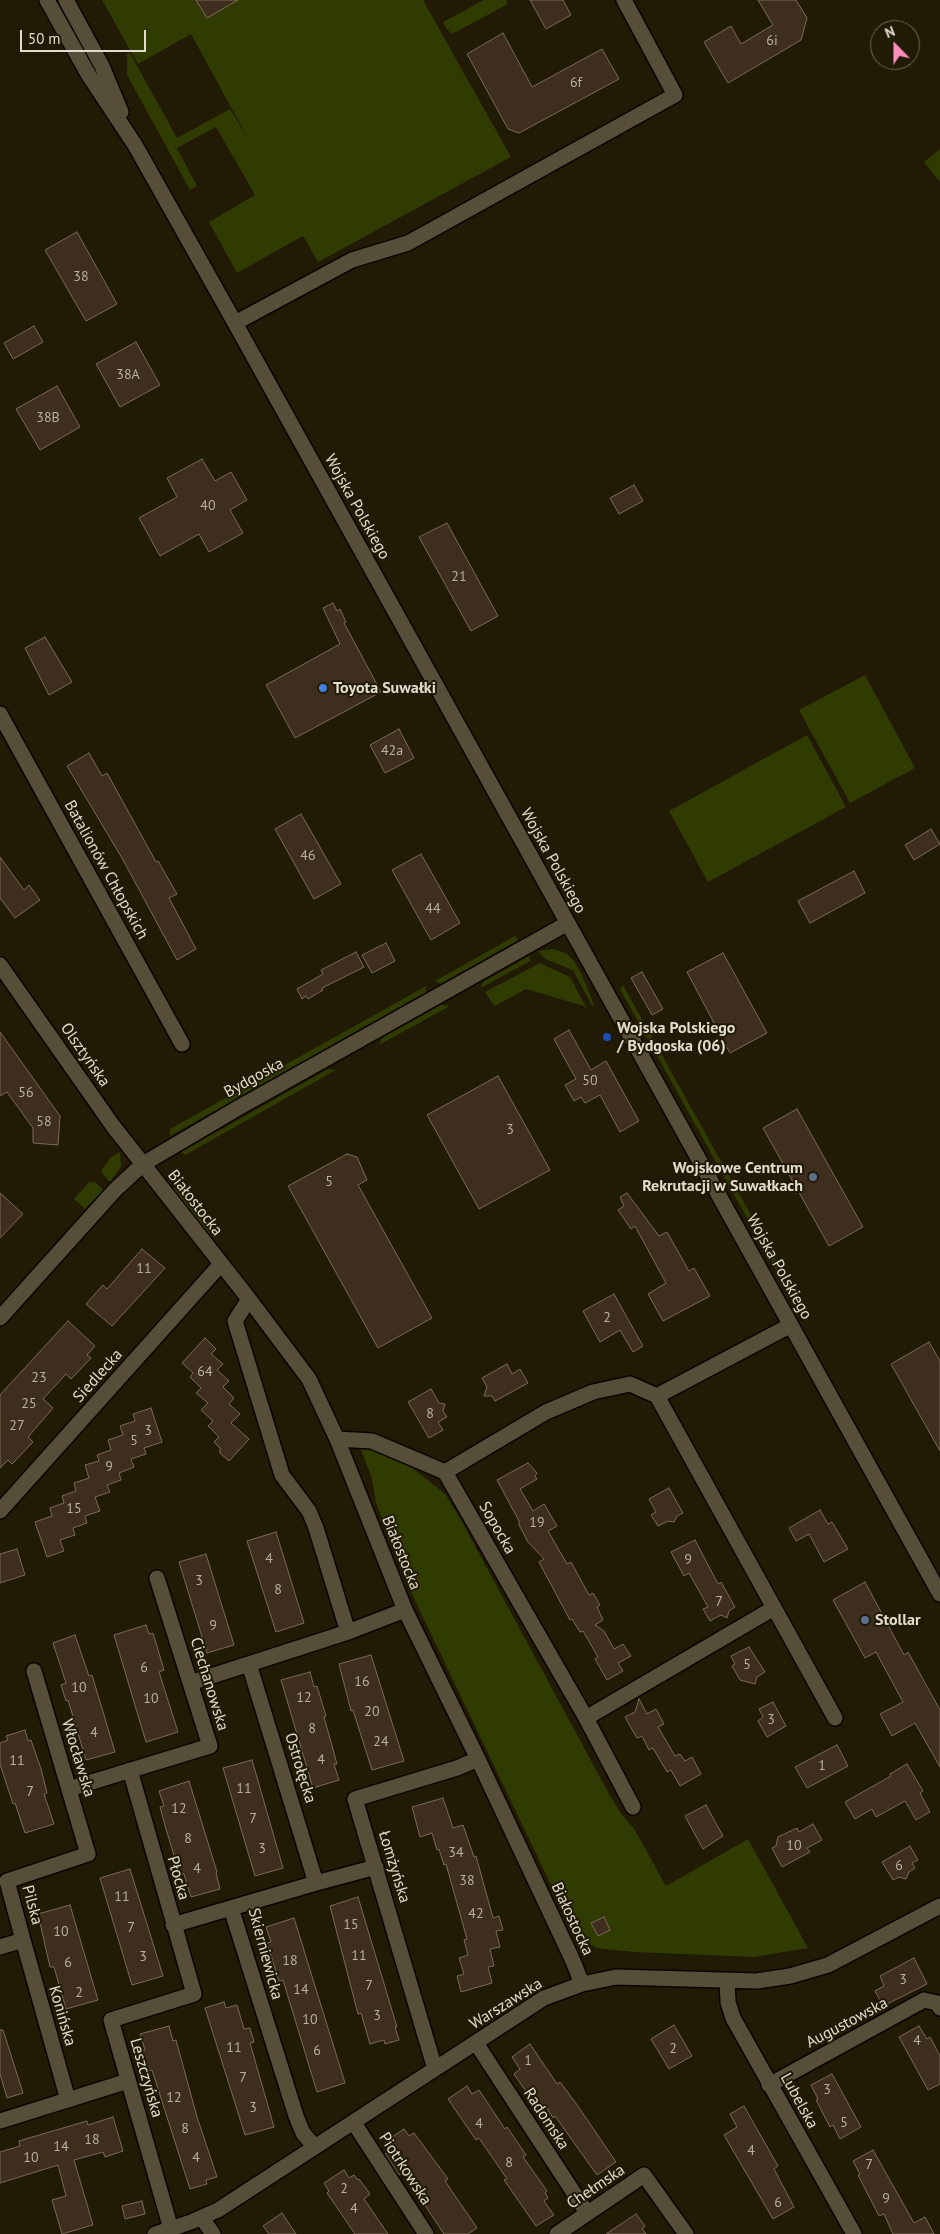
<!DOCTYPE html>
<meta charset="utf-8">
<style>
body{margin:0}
#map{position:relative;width:940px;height:2234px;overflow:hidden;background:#211a05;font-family:"PT Sans",sans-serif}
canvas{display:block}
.north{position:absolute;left:870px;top:20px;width:50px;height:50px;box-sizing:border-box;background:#211a05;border:1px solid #6e6856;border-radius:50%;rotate:338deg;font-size:14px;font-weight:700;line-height:20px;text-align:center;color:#e1dccf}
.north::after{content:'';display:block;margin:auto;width:18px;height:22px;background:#fe8ebe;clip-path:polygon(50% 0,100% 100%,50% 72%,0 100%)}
.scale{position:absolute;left:20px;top:30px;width:126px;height:22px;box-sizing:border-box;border:2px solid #e1dccf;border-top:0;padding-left:6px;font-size:15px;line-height:18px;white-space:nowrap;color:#e1dccf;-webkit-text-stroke:4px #211a05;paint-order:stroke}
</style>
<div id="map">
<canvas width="940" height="2234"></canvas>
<div class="north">N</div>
<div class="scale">50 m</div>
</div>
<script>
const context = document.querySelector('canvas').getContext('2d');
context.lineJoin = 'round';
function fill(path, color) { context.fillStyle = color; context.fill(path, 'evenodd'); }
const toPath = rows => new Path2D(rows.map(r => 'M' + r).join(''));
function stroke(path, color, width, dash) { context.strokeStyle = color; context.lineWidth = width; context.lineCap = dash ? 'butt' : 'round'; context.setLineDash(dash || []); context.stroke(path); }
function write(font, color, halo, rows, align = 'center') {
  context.font = font + ' "PT Sans",sans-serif'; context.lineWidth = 4; context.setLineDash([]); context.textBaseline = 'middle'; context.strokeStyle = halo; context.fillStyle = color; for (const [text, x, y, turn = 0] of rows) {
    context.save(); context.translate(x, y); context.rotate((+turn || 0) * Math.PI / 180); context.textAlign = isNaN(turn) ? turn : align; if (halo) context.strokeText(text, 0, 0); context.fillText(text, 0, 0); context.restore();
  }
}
fill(toPath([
 [102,0,423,0,511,157,318,262,303,236,237,273,209,222,255,195,216,127,177,148,197,186,190,190,127,75,127,54,130,53,177,138,230,109,250,142,191,34,138,64],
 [484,0,506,0,508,4,452,34,446,28,443,22],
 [940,149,940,182,924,162],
 [865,675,915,768,850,803,799,710],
 [807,735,846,807,708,882,669,811],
 [515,936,518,940,485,959,440,984,435,981],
 [552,949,566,953,574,961,582,975,594,1005,592,1006,573,970,545,959,538,951],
 [529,956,530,961,481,988,483,982],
 [540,963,570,977,587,1009,584,1006,526,989,495,1006,492,1003,485,992],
 [623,985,747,1208,801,1305,791,1298,778,1274,620,989],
 [426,986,426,992,170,1136,170,1129],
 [441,1005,450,1006,379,1045,382,1038],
 [328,1069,336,1070,185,1155,181,1152],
 [120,1152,121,1167,110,1182,102,1173,102,1169,111,1157],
 [89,1182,95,1182,104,1190,85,1209,74,1199],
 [176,1187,212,1233,207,1234,172,1190],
 [359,1445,372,1447,411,1467,445,1494,460,1518,609,1794,622,1815,635,1830,666,1886,748,1839,808,1948,754,1957,634,1952,596,1948,574,1933,409,1588,376,1503,372,1478]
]), '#2f3b00');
const building = toPath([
 [196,0,238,0,207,18,196,0],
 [530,0,563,0,571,15,546,29,530,0],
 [758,0,796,0,807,18,801,40,728,83,704,42,731,26,741,44,773,25,758,0],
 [503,33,532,87,602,49,619,79,519,133,508,129,467,54,503,33],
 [77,232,117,304,86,321,45,250,77,232],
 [34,326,43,342,13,359,4,343,34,326],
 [136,342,160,385,120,407,96,364,136,342],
 [57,386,80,427,40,450,16,409,57,386],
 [202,459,215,481,231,472,247,500,230,510,243,533,209,552,199,534,160,556,139,518,177,497,167,478,202,459],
 [634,485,643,501,619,514,610,498,634,485],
 [447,523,498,616,471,631,419,537,447,523],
 [333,603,337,611,340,609,346,622,344,623,381,692,295,738,266,685,340,644,323,608,333,603],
 [45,637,72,682,49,695,25,648,45,637],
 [399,729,414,758,385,773,370,745,399,729],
 [89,753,102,776,107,773,156,862,158,861,177,894,169,898,196,949,177,960,122,858,67,766,89,753],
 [301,814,341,884,314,899,275,829,301,814],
 [931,829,940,844,914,860,905,845,931,829],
 [421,854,460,923,431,940,392,870,421,854],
 [0,857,24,890,29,885,40,900,15,918,0,898,0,857],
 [854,871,865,893,810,923,798,901,854,871],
 [386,943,395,961,372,973,362,955,386,943],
 [356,952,364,967,322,988,323,990,308,999,306,996,302,999,297,989,323,974,321,970,356,952],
 [723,953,767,1033,730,1053,687,972,723,953],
 [642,972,663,1009,652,1015,631,978,642,972],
 [569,1030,591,1070,606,1061,639,1121,620,1132,600,1095,585,1103,581,1097,574,1101,565,1085,576,1079,554,1039,569,1030],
 [0,1032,60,1116,58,1145,33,1143,33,1128,7,1092,0,1096,0,1032],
 [498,1076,550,1170,479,1209,427,1115,498,1076],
 [797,1109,863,1227,829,1246,763,1128,797,1109],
 [347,1154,357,1157,367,1180,358,1185,432,1318,378,1348,288,1186,347,1154],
 [0,1193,23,1214,0,1238,0,1193],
 [627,1193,659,1236,667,1232,689,1271,694,1268,710,1296,663,1321,648,1294,666,1283,635,1226,631,1229,618,1210,624,1206,620,1197,627,1193],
 [142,1249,165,1268,112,1326,86,1304,103,1285,107,1289,142,1249],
 [614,1294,643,1346,633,1352,620,1330,600,1342,583,1311,614,1294],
 [68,1321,95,1346,87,1355,91,1358,71,1379,66,1374,43,1399,53,1408,28,1437,33,1442,12,1464,8,1460,0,1468,0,1395,68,1321],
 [205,1338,216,1349,211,1354,223,1364,217,1370,229,1381,223,1387,234,1398,229,1404,240,1414,231,1423,249,1439,229,1461,220,1453,220,1448,214,1442,219,1437,208,1426,213,1421,201,1410,208,1403,196,1393,201,1388,190,1377,193,1373,182,1363,205,1338],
 [929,1342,940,1361,940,1451,891,1364,929,1342],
 [507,1364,512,1374,520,1369,528,1383,495,1401,492,1396,484,1396,487,1387,482,1378,507,1364],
 [431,1389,439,1403,445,1404,443,1411,447,1417,438,1422,443,1430,429,1438,408,1402,431,1389],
 [151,1408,162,1442,144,1448,146,1454,131,1459,134,1467,119,1473,121,1480,107,1485,110,1492,95,1497,100,1511,85,1516,87,1523,73,1528,75,1535,60,1540,64,1551,47,1557,35,1522,52,1516,50,1508,64,1503,62,1496,76,1491,74,1483,89,1478,85,1465,99,1461,97,1455,111,1450,108,1440,123,1435,120,1426,135,1421,133,1414,151,1408],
 [528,1463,537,1473,535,1476,537,1479,520,1489,533,1511,544,1504,557,1526,548,1531,567,1564,571,1562,589,1595,593,1593,600,1605,597,1607,603,1620,595,1625,604,1631,614,1649,623,1644,631,1656,618,1663,623,1671,607,1680,595,1659,598,1657,583,1631,580,1632,572,1619,570,1620,539,1562,544,1559,528,1542,519,1525,519,1521,497,1480,528,1463],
 [669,1488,683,1513,677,1516,674,1522,668,1521,658,1526,651,1515,656,1512,649,1499,669,1488],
 [820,1510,828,1524,832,1522,848,1549,824,1562,809,1534,796,1541,789,1528,820,1510],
 [276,1532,304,1623,276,1632,247,1541,276,1532],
 [695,1540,718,1584,721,1582,735,1607,729,1611,727,1618,721,1615,710,1621,703,1609,708,1607,689,1573,684,1576,671,1552,695,1540],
 [17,1549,25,1575,0,1583,0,1554,17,1549],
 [206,1554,234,1645,207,1653,179,1562,206,1554],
 [865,1582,904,1655,908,1652,940,1710,940,1767,915,1723,892,1736,880,1714,903,1702,876,1652,865,1658,833,1600,865,1582],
 [146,1625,149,1634,153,1633,164,1670,159,1672,178,1732,146,1742,114,1635,146,1625],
 [75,1635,89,1676,92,1675,115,1752,86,1760,68,1700,66,1701,61,1685,66,1683,53,1643,75,1635],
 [749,1647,765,1672,757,1677,755,1684,740,1680,732,1666,735,1664,731,1656,749,1647],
 [371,1655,404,1761,372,1770,353,1710,351,1711,339,1664,371,1655],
 [310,1672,314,1687,317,1686,326,1716,324,1717,337,1764,334,1764,339,1780,313,1788,281,1680,310,1672],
 [639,1699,647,1714,656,1709,664,1724,658,1727,675,1756,680,1754,685,1761,692,1757,701,1774,680,1786,671,1770,667,1772,653,1748,649,1750,642,1736,637,1738,625,1717,635,1712,639,1699],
 [773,1702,786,1726,767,1737,758,1721,763,1717,759,1709,773,1702],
 [25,1730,28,1741,31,1740,41,1769,47,1793,44,1794,54,1824,25,1833,15,1803,13,1804,0,1764,0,1743,8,1740,6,1736,25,1730],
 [837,1745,848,1766,807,1788,795,1767,837,1745],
 [252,1760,283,1868,255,1876,223,1768,252,1760],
 [907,1764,923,1791,920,1793,930,1812,916,1820,905,1801,876,1817,872,1809,855,1819,845,1802,891,1776,890,1774,907,1764],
 [189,1781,217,1872,216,1873,220,1889,191,1897,184,1874,180,1875,166,1829,160,1807,164,1806,159,1791,189,1781],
 [443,1798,453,1828,463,1825,474,1857,476,1856,493,1918,499,1916,503,1930,496,1931,500,1947,490,1949,494,1966,488,1967,492,1983,461,1992,457,1976,464,1974,459,1958,468,1955,464,1940,467,1939,446,1864,444,1865,439,1849,437,1850,432,1833,420,1837,412,1807,443,1798],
 [706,1805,723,1836,703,1849,685,1816,706,1805],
 [813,1824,822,1840,807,1848,810,1852,782,1867,772,1848,776,1846,778,1837,797,1828,799,1832,813,1824],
 [910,1846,918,1860,912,1863,915,1868,909,1872,906,1879,899,1877,893,1880,882,1862,910,1846],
 [130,1869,163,1976,132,1985,100,1878,130,1869],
 [358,1897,397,2027,395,2027,399,2040,385,2044,384,2040,370,2044,361,2013,358,2014,330,1906,358,1897],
 [70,1905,98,2000,66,2009,54,1967,50,1967,38,1914,70,1905],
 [604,1917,610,1930,598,1936,591,1923,604,1917],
 [294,1918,345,2083,317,2092,283,1980,279,1981,267,1943,271,1942,266,1927,294,1918],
 [914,1958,927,1984,883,2006,875,1991,884,1986,880,1976,914,1958],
 [224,2002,226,2008,237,2005,244,2029,250,2028,254,2042,250,2043,274,2127,245,2135,205,2008,224,2002],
 [674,2025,692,2056,669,2069,651,2039,674,2025],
 [169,2026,173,2041,176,2040,197,2117,217,2177,206,2180,207,2184,190,2189,152,2070,148,2071,142,2051,145,2050,140,2034,169,2026],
 [919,2026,927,2039,930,2037,940,2056,940,2084,928,2090,899,2037,919,2026],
 [0,2030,3,2030,23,2093,7,2098,0,2074,0,2030],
 [530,2044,557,2084,560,2082,575,2102,616,2162,597,2175,555,2116,553,2118,545,2105,538,2109,514,2074,520,2069,512,2057,530,2044],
 [832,2074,861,2127,840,2139,833,2125,830,2127,816,2100,818,2099,811,2085,832,2074],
 [467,2086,472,2094,479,2090,505,2129,507,2127,526,2155,523,2157,547,2191,545,2193,548,2198,544,2201,554,2215,536,2226,504,2180,507,2179,479,2138,476,2140,448,2099,467,2086],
 [744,2106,778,2166,774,2169,794,2207,773,2219,724,2135,737,2127,730,2114,744,2106],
 [113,2117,123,2151,105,2157,103,2152,74,2160,93,2225,62,2234,52,2200,66,2196,58,2165,0,2183,0,2152,20,2146,19,2141,29,2138,87,2121,88,2125,113,2117],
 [404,2129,409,2136,414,2133,448,2179,445,2181,477,2228,468,2234,444,2234,403,2172,399,2175,385,2154,391,2150,385,2142,404,2129],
 [873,2150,914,2223,925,2217,934,2234,893,2234,884,2214,879,2216,858,2175,860,2174,853,2161,873,2150],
 [344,2170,349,2178,354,2175,358,2180,359,2179,370,2194,364,2199,388,2234,355,2234,336,2206,327,2193,329,2191,324,2183,344,2170],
 [142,2201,145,2214,125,2219,122,2206,142,2201],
 [282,2213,296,2234,269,2234,263,2226,282,2213],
 [636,2214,645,2226,642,2228,646,2234,606,2234,636,2214]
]);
fill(building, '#3d2e1d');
stroke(building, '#7b6a57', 1);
const street = toPath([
 [235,323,352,260,408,243,675,95,624,0],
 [0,714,182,1044],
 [0,965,113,1126,249,1299,309,1379,337,1439,405,1610,478,1759,573,1961,582,1984],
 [657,1396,835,1718],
 [337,1439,372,1441,445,1472],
 [445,1472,546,1412,593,1392,630,1384,657,1396,791,1325],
 [445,1472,586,1718,633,1807],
 [0,1511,221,1264],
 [348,1632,405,1610],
 [249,1664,316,1883],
 [190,1683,348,1632,316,1528,309,1511,282,1475,235,1321,249,1299],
 [586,1718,774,1608],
 [130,1770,194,1994,111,2020,171,2229],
 [69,1789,210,1746,157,1578],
 [231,1908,296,2116,303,2133,315,2147],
 [173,1925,316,1883,376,1867],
 [23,1940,68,2100],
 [0,1947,23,1940,7,1881,88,1854,34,1671],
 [727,1981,728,2002,733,2018,854,2234],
 [476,2043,587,2213],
 [435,2069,355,1799,457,1768,478,1759],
 [769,2085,924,2000,937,2003,940,2008],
 [0,2121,128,2081],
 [354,2123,426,2234],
 [202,2218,213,2234],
 [155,2234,191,2222,218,2210,544,1998,582,1984,616,1977,757,1981,790,1976,828,1965,940,1906],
 [557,2234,644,2175,686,2234]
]);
const secondary = toPath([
 [47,0,88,74,135,145,235,323,940,1594],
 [66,0,102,66,121,112],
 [0,1318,115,1190,143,1164,238,1108,568,923]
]);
stroke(street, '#0b0500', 18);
stroke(secondary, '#0b0500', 18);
stroke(street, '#564e38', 15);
stroke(secondary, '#564e38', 15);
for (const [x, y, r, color] of [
 [323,688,5,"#3f7fe0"],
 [607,1037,5,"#1a4fb4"],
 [813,1177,5,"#5c6f8a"],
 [865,1620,5,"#5c6f8a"]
]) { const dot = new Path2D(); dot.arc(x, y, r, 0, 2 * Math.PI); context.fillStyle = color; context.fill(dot); stroke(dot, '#211a05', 2); }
write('14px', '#b8b0a2', null, [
 ["6i",772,41],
 ["6f",576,83],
 ["38",81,277],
 ["38A",128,375],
 ["38B",48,418],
 ["40",208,506],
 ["21",459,577],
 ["42a",392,751],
 ["46",308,856],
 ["44",433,909],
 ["50",590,1081],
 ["56",26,1093],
 ["58",44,1122],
 ["3",510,1130],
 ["5",329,1182],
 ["11",144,1269],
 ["2",607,1318],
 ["64",205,1372],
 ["23",39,1378],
 ["25",29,1404],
 ["8",430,1414],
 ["27",17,1426],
 ["3",148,1431],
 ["5",134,1441],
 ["9",109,1467],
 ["15",74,1509],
 ["19",537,1523],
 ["4",269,1559],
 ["9",688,1560],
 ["3",199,1581],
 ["8",278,1590],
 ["7",719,1602],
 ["9",213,1626],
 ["5",747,1665],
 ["6",144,1668],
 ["16",362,1682],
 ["10",79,1688],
 ["12",304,1698],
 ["10",151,1699],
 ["20",372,1712],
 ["3",771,1720],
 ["8",312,1729],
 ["4",94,1733],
 ["24",381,1742],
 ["4",321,1760],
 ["11",17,1761],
 ["1",822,1766],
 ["11",244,1789],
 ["7",30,1792],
 ["12",179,1809],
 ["7",253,1819],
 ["8",188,1839],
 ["10",794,1846],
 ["3",262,1849],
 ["34",456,1853],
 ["6",899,1866],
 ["4",197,1869],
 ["38",467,1881],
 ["11",122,1897],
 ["42",476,1914],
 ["15",351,1925],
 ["7",131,1928],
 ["10",61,1932],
 ["11",359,1956],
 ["3",143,1957],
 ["18",290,1961],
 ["6",68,1963],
 ["3",903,1980],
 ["7",369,1986],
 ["14",301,1990],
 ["2",79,1993],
 ["3",377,2016],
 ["10",310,2020],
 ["4",917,2041],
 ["11",234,2048],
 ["2",673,2049],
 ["6",317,2051],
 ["1",528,2061],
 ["7",243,2078],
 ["3",827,2090],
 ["12",174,2098],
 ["3",253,2108],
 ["5",844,2123],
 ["4",479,2124],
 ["8",185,2129],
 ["18",92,2140],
 ["14",61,2147],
 ["4",751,2151],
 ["10",31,2158],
 ["4",196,2158],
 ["8",509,2163],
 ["7",869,2165],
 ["2",344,2189],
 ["9",886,2199],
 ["6",778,2203],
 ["4",354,2209]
]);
write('16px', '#e1dccf', '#211a05', [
 ["Wojska Polskiego",357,507,61],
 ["Wojska Polskiego",553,861,61],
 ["Batalionów Chłopskich",106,870,61],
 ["Olsztyńska",85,1055,55],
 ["Bydgoska",254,1078,-29],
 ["Białostocka",195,1203,52],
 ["Wojska Polskiego",779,1267,61],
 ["Siedlecka",98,1376,-48],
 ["Sopocka",497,1528,60],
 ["Białostocka",401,1553,68],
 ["Ciechanowska",209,1684,73],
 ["Włocławska",78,1758,73],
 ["Ostrołęcka",300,1768,73],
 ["Łomżyńska",394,1867,73],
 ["Płocka",178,1878,74],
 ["Pilska",32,1905,75],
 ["Białostocka",572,1919,65],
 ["Skierniewicka",265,1954,75],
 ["Warszawska",506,2004,-32],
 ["Konińska",62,2016,74],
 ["Augustowska",847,2023,-28],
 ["Leszczyńska",146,2078,74],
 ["Lubelska",799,2101,61],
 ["Radomska",546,2119,57],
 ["Piotrkowska",405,2169,57],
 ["Chełmska",596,2187,-34]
]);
write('bold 16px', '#e1dccf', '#211a05', [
 ["Toyota Suwałki",333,688],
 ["Wojska Polskiego",617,1028],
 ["/ Bydgoska (06)",617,1046],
 ["Wojskowe Centrum",803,1168,"right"],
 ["Rekrutacji w Suwałkach",803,1186,"right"],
 ["Stollar",875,1620]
], 'left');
</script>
